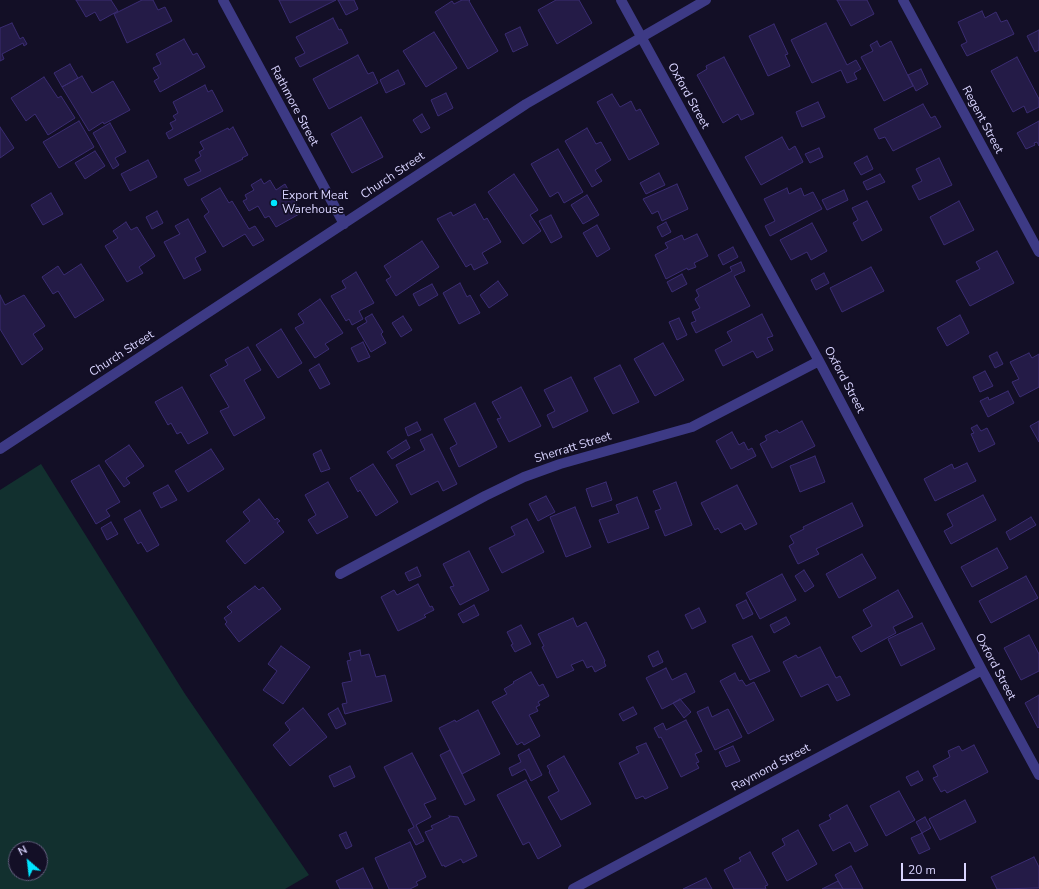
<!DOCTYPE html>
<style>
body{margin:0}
#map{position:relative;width:1039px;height:889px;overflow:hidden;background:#130f26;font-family:"Nunito Sans",sans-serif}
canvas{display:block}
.north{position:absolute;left:8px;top:841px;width:40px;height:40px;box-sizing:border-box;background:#130f26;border:1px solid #625e7d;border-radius:50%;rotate:332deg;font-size:11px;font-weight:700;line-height:16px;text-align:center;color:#d9d4ff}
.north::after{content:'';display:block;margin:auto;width:14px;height:18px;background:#00e5ff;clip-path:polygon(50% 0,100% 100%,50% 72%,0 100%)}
.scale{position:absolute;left:901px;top:863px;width:65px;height:18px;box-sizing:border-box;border:2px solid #d9d4ff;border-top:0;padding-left:5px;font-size:12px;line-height:14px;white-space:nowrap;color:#d9d4ff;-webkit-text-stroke:3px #130f26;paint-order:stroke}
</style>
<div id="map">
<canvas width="1039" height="889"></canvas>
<div class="north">N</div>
<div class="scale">20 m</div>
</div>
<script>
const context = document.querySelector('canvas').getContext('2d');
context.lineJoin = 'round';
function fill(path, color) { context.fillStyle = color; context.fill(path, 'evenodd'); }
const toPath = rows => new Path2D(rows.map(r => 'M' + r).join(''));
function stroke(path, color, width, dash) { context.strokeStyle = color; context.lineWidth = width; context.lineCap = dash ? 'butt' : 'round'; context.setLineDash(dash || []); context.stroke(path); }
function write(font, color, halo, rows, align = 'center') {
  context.font = font + ' "Nunito Sans",sans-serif'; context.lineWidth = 3.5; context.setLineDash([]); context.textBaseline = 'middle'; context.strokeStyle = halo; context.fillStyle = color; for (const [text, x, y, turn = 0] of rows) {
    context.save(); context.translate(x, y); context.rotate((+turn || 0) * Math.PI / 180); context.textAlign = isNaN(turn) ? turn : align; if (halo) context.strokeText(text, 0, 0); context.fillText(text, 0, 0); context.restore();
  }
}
fill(toPath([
 [41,464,185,694,309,875,285,889,0,889,0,490],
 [16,849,40,849,40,873,16,873]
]), '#12302f');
const building = toPath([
 [76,0,111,0,118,11,100,21,95,12,86,17,76,0],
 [142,0,153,0,158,10,165,7,172,21,127,43,114,14,142,0],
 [279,0,336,0,290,23,279,0],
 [338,0,354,0,358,9,346,15,338,0],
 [462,0,470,0,469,1,498,51,468,69,435,12,452,1,454,4,462,0],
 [556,0,579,0,592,23,557,44,538,10,556,0],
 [837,0,867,0,874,14,851,26,837,0],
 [982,11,985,18,996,12,1001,22,1007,20,1014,34,967,56,961,45,967,42,958,22,982,11],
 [333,18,339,30,341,29,348,43,300,67,295,58,305,53,296,37,333,18],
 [12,23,20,39,23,37,27,44,24,46,23,43,2,54,4,59,0,61,0,28,12,23],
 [826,23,847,65,856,60,861,69,854,73,857,79,847,83,841,70,812,83,791,40,826,23],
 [774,24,788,54,785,55,790,66,768,76,749,36,774,24],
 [520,27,528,45,513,52,505,34,520,27],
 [1039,30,1039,50,1035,52,1027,36,1039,30],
 [434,32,457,68,426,87,403,51,434,32],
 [184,39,193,55,197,53,205,67,160,92,154,81,159,78,153,68,161,64,156,54,184,39],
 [877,41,880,47,891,41,913,86,884,101,861,57,873,51,870,45,877,41],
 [358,55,368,74,373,72,378,83,329,109,313,79,358,55],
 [724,57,754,114,741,120,738,114,723,123,697,75,707,69,706,66,724,57],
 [1017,57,1039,99,1039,107,1027,113,1024,106,1013,112,991,71,1017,57],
 [70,64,78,78,62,87,54,73,70,64],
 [921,69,928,84,916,91,908,75,921,69],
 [398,70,405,84,386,93,380,80,398,70],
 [82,76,92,93,113,81,130,110,104,124,103,122,89,131,62,87,82,76],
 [44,77,58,98,61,96,75,118,48,135,35,114,26,121,11,98,44,77],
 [205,85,208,92,212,90,223,111,169,139,166,133,173,129,170,123,176,120,173,116,178,113,173,102,205,85],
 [446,93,453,108,438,116,431,100,446,93],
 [612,94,620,107,631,101,636,111,640,109,659,144,629,160,597,102,612,94],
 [818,102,825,117,802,127,796,112,818,102],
 [923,104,931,118,935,116,941,127,893,151,885,137,879,139,874,129,923,104],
 [422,114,430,128,421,133,413,120,422,114],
 [361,117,383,157,352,173,331,134,361,117],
 [79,121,94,147,59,168,43,142,79,121],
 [1039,121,1039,146,1037,142,1034,143,1035,145,1026,149,1017,133,1039,121],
 [110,123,126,152,115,158,119,165,113,169,93,133,110,123],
 [0,127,14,148,0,158,0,127],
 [233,127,248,155,242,158,243,159,188,186,184,179,201,171,195,160,201,156,199,152,204,149,200,142,228,128,229,130,233,127],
 [587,128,596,144,601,142,611,160,595,170,602,181,592,187,565,141,587,128],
 [782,137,789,150,795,146,803,162,761,185,745,157,782,137],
 [819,148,823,157,810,163,805,154,819,148],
 [558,149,583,192,564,203,558,192,550,197,531,164,558,149],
 [95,151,105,166,85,179,75,163,95,151],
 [867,156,873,169,861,175,854,163,867,156],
 [939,158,952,185,919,200,912,186,922,181,916,169,939,158],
 [148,160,157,177,130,191,121,174,148,160],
 [659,173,665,185,646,194,640,183,659,173],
 [514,174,538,210,530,215,541,231,523,244,488,192,514,174],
 [880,174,885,182,867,190,863,182,880,174],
 [261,179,264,184,270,180,276,190,285,184,301,213,276,227,269,216,265,218,258,206,249,211,243,201,247,199,245,195,254,190,251,185,261,179],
 [677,184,688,209,662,221,658,211,652,214,643,199,677,184],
 [220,188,229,203,232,201,249,229,255,226,264,240,253,246,245,234,223,247,204,216,209,212,201,199,220,188],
 [787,188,789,194,801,188,804,196,813,192,822,209,770,236,765,226,775,221,764,199,787,188],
 [844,190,848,200,827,210,822,200,844,190],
 [51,193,63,214,43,225,31,205,51,193],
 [587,195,599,215,583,224,571,205,587,195],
 [867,201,882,230,862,241,853,223,858,220,852,208,867,201],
 [959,201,974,230,944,245,930,217,959,201],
 [475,204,484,220,487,218,501,242,482,253,488,263,474,270,471,264,466,267,437,219,451,212,453,216,475,204],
 [157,211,163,223,152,229,146,217,157,211],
 [551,215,562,237,551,243,539,221,551,215],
 [188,219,206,252,195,258,201,270,184,279,164,242,180,234,175,226,188,219],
 [126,222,131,230,137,227,155,256,139,267,143,273,127,282,105,246,118,238,113,231,126,222],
 [666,222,671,232,662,237,657,227,666,222],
 [812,223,827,251,811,260,807,252,791,260,780,240,812,223],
 [597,225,610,249,597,257,583,233,597,225],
 [697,234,708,256,694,263,696,267,688,270,687,268,666,279,655,255,668,248,665,243,682,235,684,240,697,234],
 [422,241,439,267,396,296,386,280,391,277,384,266,422,241],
 [733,247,738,257,723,265,718,255,733,247],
 [997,251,1014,283,970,306,956,281,980,269,976,262,997,251],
 [741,262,745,271,734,276,750,306,696,333,691,323,696,321,692,312,700,308,695,299,699,296,696,290,732,271,730,267,741,262],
 [81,264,104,300,75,318,58,291,53,294,42,277,58,266,64,275,81,264],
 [871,267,884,291,842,312,830,288,871,267],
 [356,272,374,303,359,311,363,319,352,325,349,319,346,321,331,296,346,288,342,281,356,272],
 [824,273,829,283,816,290,811,280,824,273],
 [682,274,687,284,672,292,667,282,682,274],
 [498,281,508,295,489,308,480,295,498,281],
 [460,283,467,297,470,295,480,313,459,324,443,293,460,283],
 [432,284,438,295,419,306,413,294,432,284],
 [0,295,5,305,24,295,45,326,33,334,43,349,22,365,0,329,0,295],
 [320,299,343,333,325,344,329,349,315,358,295,328,304,323,298,314,320,299],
 [372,314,383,332,381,334,386,343,371,352,357,328,367,322,365,318,372,314],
 [762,314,773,336,767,338,773,350,757,358,753,351,723,366,715,350,732,341,727,332,762,314],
 [960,315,969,333,947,346,937,328,960,315],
 [403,316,412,330,401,337,392,323,403,316],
 [679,318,687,335,677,340,669,322,679,318],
 [281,329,302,363,278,378,256,345,281,329],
 [363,342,370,357,358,362,351,348,363,342],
 [663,343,684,380,655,396,634,359,663,343],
 [248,347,261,370,244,380,265,418,234,436,220,411,229,407,210,375,228,365,225,360,248,347],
 [997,352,1003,364,995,368,989,356,997,352],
 [1029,353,1032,358,1039,354,1039,387,1020,397,1012,382,1019,379,1010,362,1029,353],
 [319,364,330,384,320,389,309,370,319,364],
 [620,365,639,402,613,414,594,378,620,365],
 [985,371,993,386,980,392,973,377,985,371],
 [571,377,588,411,553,428,547,415,555,411,544,390,571,377],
 [182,387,208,433,188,444,181,432,177,434,171,423,168,425,155,402,182,387],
 [521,387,541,426,509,442,497,419,501,418,492,402,521,387],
 [1008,391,1014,403,988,417,980,401,988,397,989,400,1008,391],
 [475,403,497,447,459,467,450,448,457,444,444,419,475,403],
 [802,421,815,446,772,468,760,444,767,440,765,436,777,430,779,433,802,421],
 [1039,421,1039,442,1030,426,1039,421],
 [417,422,421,430,408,436,405,428,417,422],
 [977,425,981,431,987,428,995,444,979,452,971,434,974,433,971,428,977,425],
 [732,432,739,445,744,442,748,450,752,448,756,456,731,469,716,441,732,432],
 [432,434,457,484,443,491,438,481,411,495,396,465,425,450,420,440,432,434],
 [406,440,410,448,392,459,387,452,406,440],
 [129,445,144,466,126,478,130,483,124,487,105,461,129,445],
 [211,449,224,469,188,492,175,471,211,449],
 [321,450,330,469,321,472,313,454,321,450],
 [815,456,825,482,800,492,790,466,815,456],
 [967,463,976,481,935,501,924,479,952,464,954,469,967,463],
 [373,464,398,502,376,516,360,490,358,492,350,478,373,464],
 [99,465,120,502,106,510,110,516,96,524,71,481,99,465],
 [328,482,348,517,317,534,308,520,316,515,305,495,328,482],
 [606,482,612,500,592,507,586,489,606,482],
 [676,482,692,525,665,536,655,511,661,509,653,491,676,482],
 [168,485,177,500,161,508,153,493,168,485],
 [737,485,757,524,745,530,741,523,721,533,718,528,715,530,701,503,737,485],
 [983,495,996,520,951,544,944,531,953,526,947,514,983,495],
 [546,496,555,512,538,521,529,504,546,496],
 [637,497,649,528,608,543,599,520,619,513,616,505,637,497],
 [259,499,275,520,277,518,280,521,277,523,284,532,245,564,226,541,250,521,243,512,259,499],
 [852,503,863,526,816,549,819,554,798,564,789,546,794,543,790,536,804,529,803,527,852,503],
 [575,507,591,547,566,557,550,517,575,507],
 [140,510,159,545,147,552,141,542,138,544,124,519,140,510],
 [1031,517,1036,525,1010,540,1006,532,1031,517],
 [527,519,544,552,502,573,489,548,515,535,511,527,527,519],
 [111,522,118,534,107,540,101,528,111,522],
 [997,548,1008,568,972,587,961,567,997,548],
 [469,551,489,590,460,605,450,587,454,586,443,564,469,551],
 [862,554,876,578,839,598,826,574,862,554],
 [417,567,421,576,409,581,405,573,417,567],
 [804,570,814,586,805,592,795,576,804,570],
 [782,574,796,600,760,619,746,593,782,574],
 [1026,576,1038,598,991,623,979,601,1026,576],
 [418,584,430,607,432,606,434,610,424,615,426,617,398,631,381,597,394,590,397,595,418,584],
 [255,586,259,590,263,587,281,609,239,642,225,624,227,622,224,618,232,612,227,607,255,586],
 [898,590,913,617,893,627,896,633,861,652,852,637,872,626,863,610,898,590],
 [746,600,753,614,743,619,736,605,746,600],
 [474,605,479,615,463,623,458,614,474,605],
 [699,608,706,622,692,629,685,615,699,608],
 [786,617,790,624,774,633,770,625,786,617],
 [573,618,577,627,586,622,605,661,604,662,606,666,595,672,592,666,587,668,583,660,571,665,574,670,557,678,542,647,544,646,538,634,573,618],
 [922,623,935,649,901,666,888,639,922,623],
 [521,625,531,644,515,652,511,645,513,644,507,632,521,625],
 [1029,635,1039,654,1039,671,1021,680,1004,648,1029,635],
 [752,636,770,671,750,680,732,645,752,636],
 [281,646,310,667,283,704,263,690,277,671,268,664,281,646],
 [820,647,836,678,840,676,850,695,837,701,828,684,801,697,783,662,796,655,798,658,820,647],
 [360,650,361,656,369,654,376,677,385,675,392,701,345,714,342,704,347,703,342,683,352,681,347,661,351,660,349,653,360,650],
 [658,651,663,662,653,667,648,656,658,651],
 [666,668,672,680,686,673,695,692,662,709,646,678,666,668],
 [531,672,539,686,543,684,549,696,538,702,540,705,536,707,538,711,529,715,540,736,524,745,522,742,517,745,492,702,507,694,504,689,514,683,513,682,531,672],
 [735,673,739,681,742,680,746,686,754,682,774,720,748,734,720,681,735,673],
 [1039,695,1039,727,1038,728,1025,703,1039,695],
 [680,699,691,712,684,718,673,703,680,699],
 [633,707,637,714,623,721,619,714,633,707],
 [708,707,712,717,728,709,742,737,715,750,697,712,708,707],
 [303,708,327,737,290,766,273,745,290,730,285,723,303,708],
 [338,708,346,724,336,729,328,714,338,708],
 [478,710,500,754,462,774,439,728,455,720,456,722,478,710],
 [686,720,702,751,695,754,699,762,696,763,699,768,681,777,661,737,659,738,654,728,663,723,666,730,686,720],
 [646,743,668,788,645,799,643,796,636,799,619,763,639,753,636,747,646,743],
 [974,745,988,772,947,793,945,790,941,792,933,778,938,776,933,766,950,757,948,751,959,746,962,751,974,745],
 [733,746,740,761,726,767,719,752,733,746],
 [529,749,542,775,531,781,525,769,512,776,509,768,521,762,518,755,529,749],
 [450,750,475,800,465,805,440,755,450,750],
 [412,753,436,799,424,804,431,817,416,825,424,841,416,845,408,830,414,827,384,767,412,753],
 [564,756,591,804,561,820,548,797,559,791,549,772,550,771,547,766,564,756],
 [350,766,355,777,334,787,329,776,350,766],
 [918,771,923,780,911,786,906,777,918,771],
 [526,780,561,846,538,859,529,842,523,845,497,795,526,780],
 [899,791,915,820,886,836,870,806,899,791],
 [965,800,976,822,940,840,929,819,965,800],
 [847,805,868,845,855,852,850,842,833,851,819,825,831,819,829,815,847,805],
 [449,816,458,817,477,856,463,863,461,859,445,867,444,865,442,866,425,832,433,829,431,826,450,817,449,816],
 [925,817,931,828,922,833,916,822,925,817],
 [798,830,817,864,787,881,772,853,785,845,782,839,798,830],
 [346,832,352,846,346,849,339,835,346,832],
 [922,833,930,849,919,854,911,838,922,833],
 [410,842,426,877,416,882,418,885,410,889,389,889,375,858,410,842],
 [750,852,768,885,765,886,766,889,734,889,724,870,741,861,739,858,750,852],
 [1034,857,1039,867,1039,888,997,889,991,877,1034,857],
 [851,866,863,889,843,889,835,875,851,866],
 [363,868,373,889,340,889,336,881,363,868],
 [706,878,712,889,683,889,706,878],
 [838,881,843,889,822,889,838,881]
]);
fill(building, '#241b47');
stroke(building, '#3b2d73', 1);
stroke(toPath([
 [223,0,344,224],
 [621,0,819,361,982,670,1039,775],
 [903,0,1039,252],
 [0,449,526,104,706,0],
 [340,574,485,496,524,477,560,464,692,427,819,361],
 [573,889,982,670]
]), '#3d3a85', 10);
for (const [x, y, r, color] of [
 [274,203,4,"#00e5ff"]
]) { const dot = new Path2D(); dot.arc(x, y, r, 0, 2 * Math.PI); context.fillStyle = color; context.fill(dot); stroke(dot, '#130f26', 1.5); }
write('12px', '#d9d4ff', '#130f26', [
 ["Oxford Street",688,96,61],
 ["Rathmore Street",294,106,62],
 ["Regent Street",982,120,62],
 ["Church Street",393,176,-34],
 ["Church Street",122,354,-33],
 ["Oxford Street",844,380,62],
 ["Sherratt Street",573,448,-17],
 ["Oxford Street",995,667,62],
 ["Raymond Street",771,768,-28]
]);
write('12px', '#d9d4ff', '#130f26', [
 ["Export Meat",282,196],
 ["Warehouse",282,210]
], 'left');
</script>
